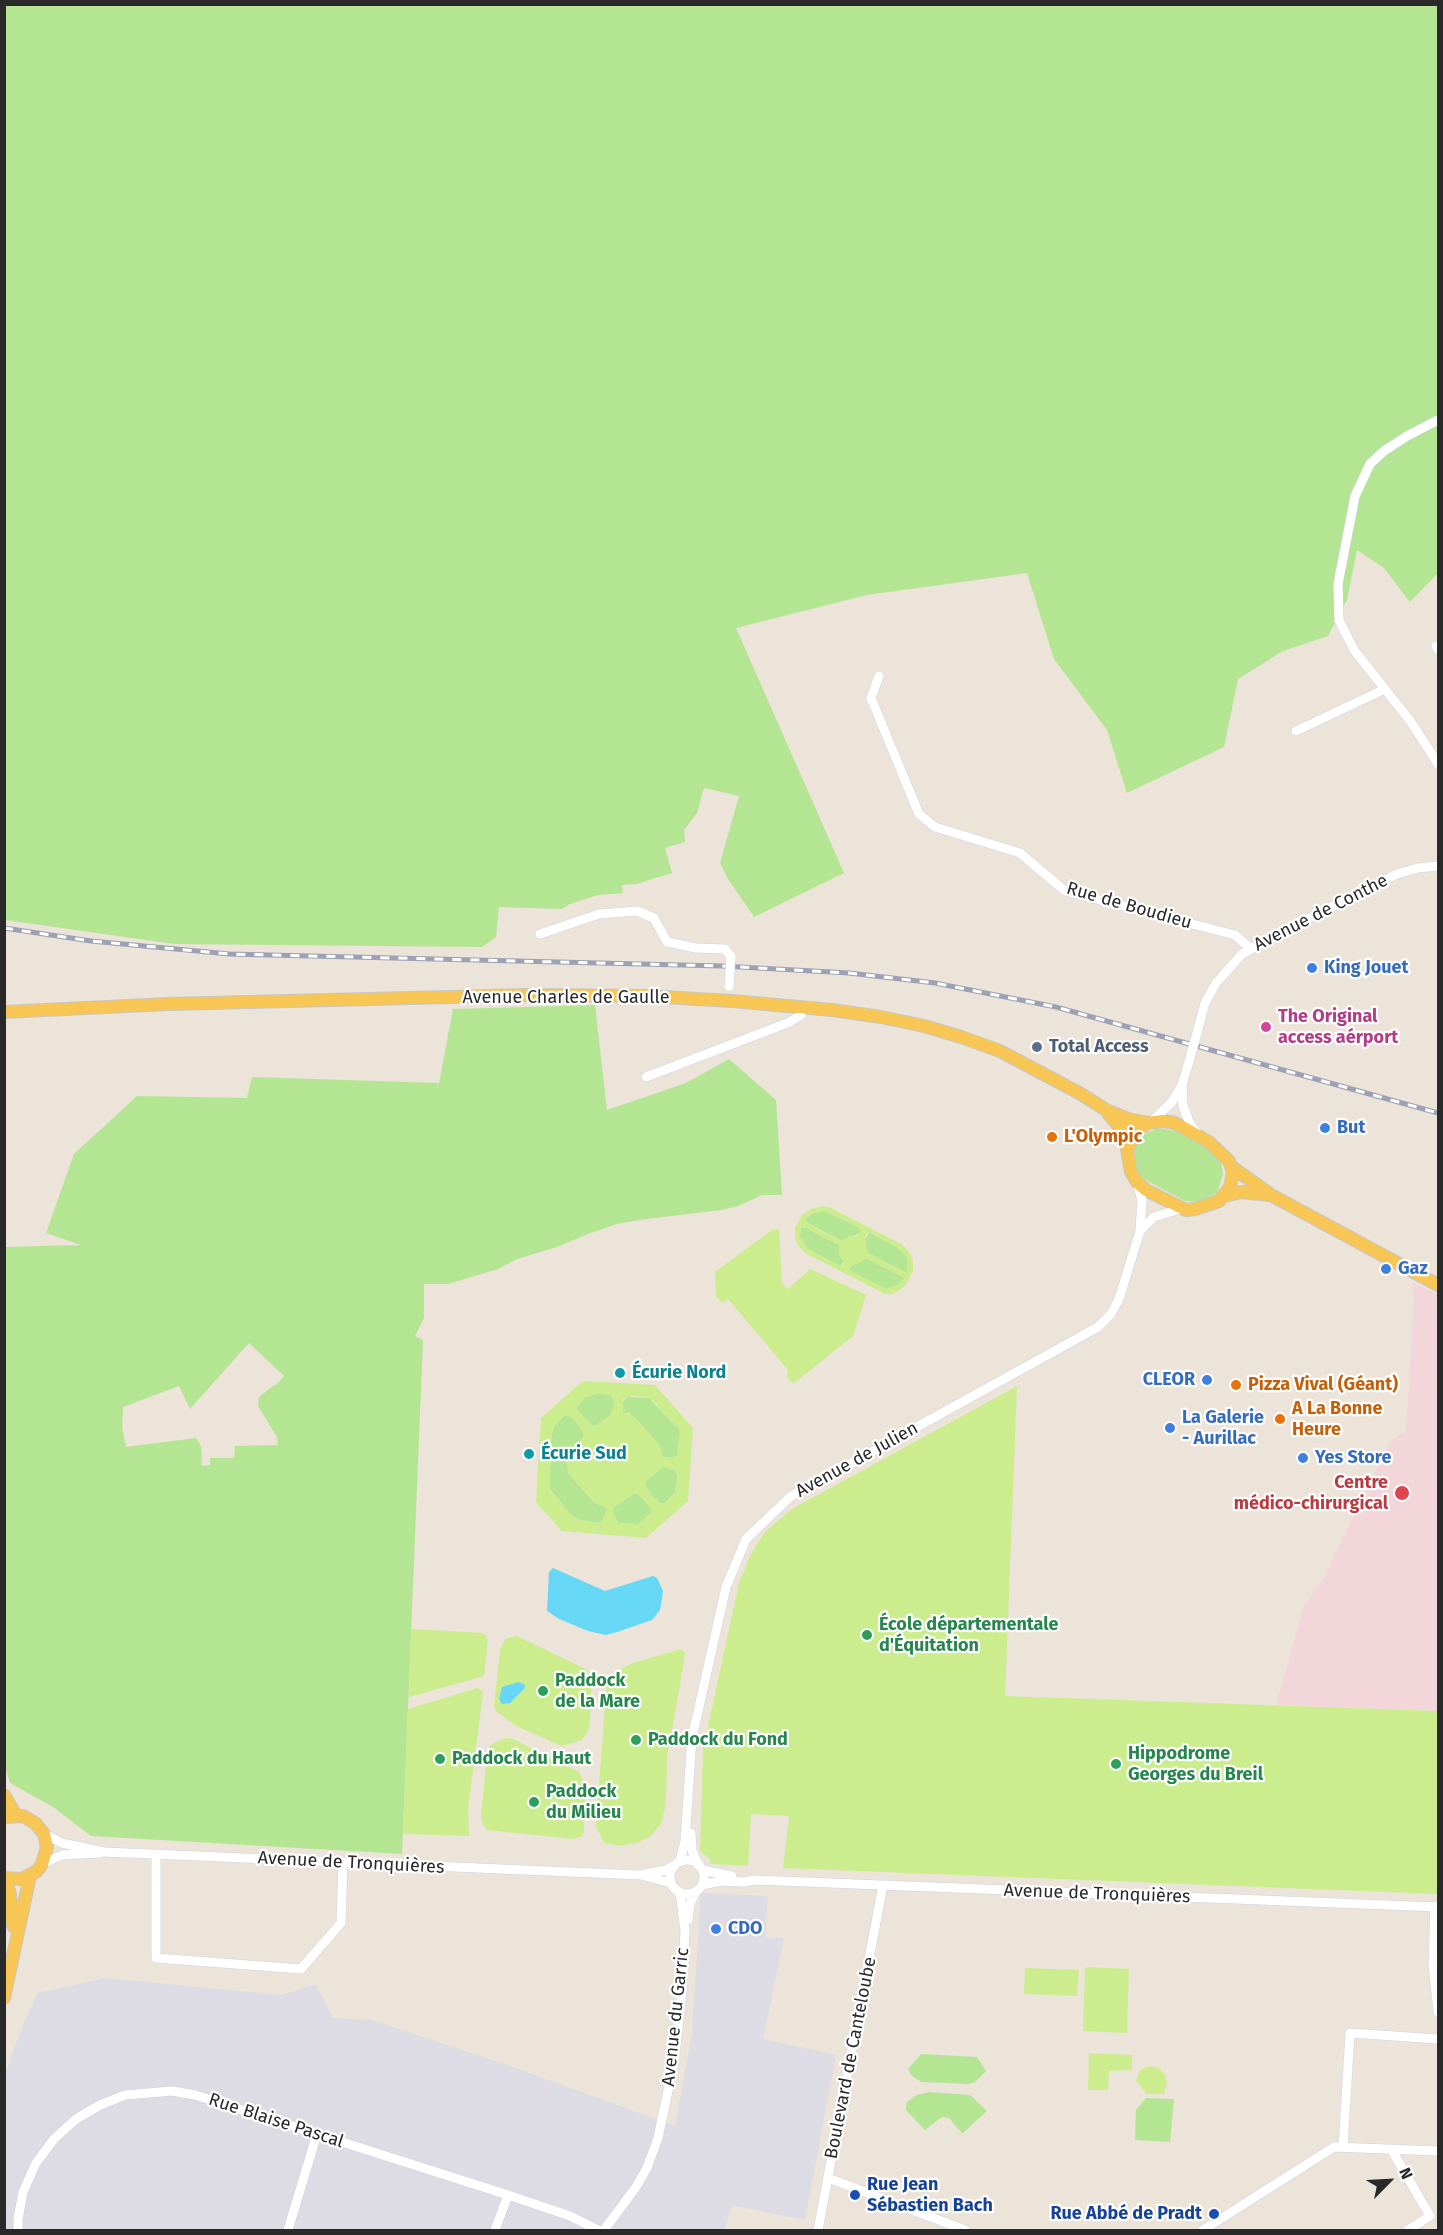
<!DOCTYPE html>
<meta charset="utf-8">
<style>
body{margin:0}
#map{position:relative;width:1443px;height:2235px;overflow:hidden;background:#ece3d9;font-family:"Fira Sans",sans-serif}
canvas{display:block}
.frame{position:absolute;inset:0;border:6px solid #292929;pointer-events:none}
.north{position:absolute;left:1359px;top:2151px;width:60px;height:60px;-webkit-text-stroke:4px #fff;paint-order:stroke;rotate:66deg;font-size:16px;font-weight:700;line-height:24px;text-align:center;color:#292929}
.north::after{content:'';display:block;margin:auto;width:21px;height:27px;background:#292929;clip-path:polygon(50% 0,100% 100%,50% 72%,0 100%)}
</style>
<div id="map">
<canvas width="1443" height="2235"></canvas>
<div class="frame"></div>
<div class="north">N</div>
</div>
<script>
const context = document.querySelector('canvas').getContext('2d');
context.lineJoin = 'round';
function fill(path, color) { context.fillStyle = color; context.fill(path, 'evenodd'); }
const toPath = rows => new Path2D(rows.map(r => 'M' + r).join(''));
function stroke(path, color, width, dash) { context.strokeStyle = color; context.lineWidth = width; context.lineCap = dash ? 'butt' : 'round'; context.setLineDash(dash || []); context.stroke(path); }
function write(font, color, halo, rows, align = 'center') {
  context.font = font + ' "Fira Sans",sans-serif'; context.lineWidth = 4.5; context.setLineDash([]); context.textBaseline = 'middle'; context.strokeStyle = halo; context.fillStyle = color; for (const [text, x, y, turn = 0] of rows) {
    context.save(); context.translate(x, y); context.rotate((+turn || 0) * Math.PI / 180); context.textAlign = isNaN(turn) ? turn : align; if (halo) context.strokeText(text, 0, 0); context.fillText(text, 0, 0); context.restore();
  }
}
fill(toPath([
 [701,1893,768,1896,765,1938,784,1938,763,2039,836,2055,805,2220,731,2205,725,2230,5,2230,5,2074,24,2023,38,1993,105,1978,281,1995,316,1984,333,2018,372,2020,513,2067,675,2126,692,2034]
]), '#dddbe4');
fill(toPath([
 [1413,1282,1438,1295,1438,1711,1276,1705,1304,1606,1323,1579,1387,1448,1393,1439,1406,1431,1414,1300]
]), '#f3d6d9');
fill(toPath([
 [5,5,1438,5,1438,573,1410,602,1384,568,1357,550,1347,600,1328,636,1283,651,1238,679,1224,747,1127,793,1107,730,1054,659,1027,573,867,595,736,628,844,873,754,917,728,879,720,863,739,796,704,788,697,813,684,830,685,842,665,848,672,873,636,884,622,885,623,893,598,895,570,904,562,909,499,907,496,937,482,947,174,944,5,920],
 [595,1005,607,1110,686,1083,729,1059,776,1100,782,1195,762,1195,738,1206,721,1210,639,1220,617,1224,588,1234,557,1247,517,1259,498,1269,448,1284,424,1284,424,1318,415,1336,423,1340,402,1854,91,1836,53,1807,10,1783,4,1763,4,1247,81,1245,46,1233,74,1154,137,1096,247,1098,252,1077,439,1083,453,1009],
 [249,1343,284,1376,276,1385,274,1385,259,1397,258,1406,277,1437,278,1445,235,1446,234,1458,210,1458,210,1465,202,1466,201,1446,196,1438,126,1447,122,1427,123,1407,179,1386,190,1409],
 [1157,1128,1176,1131,1212,1150,1217,1155,1221,1162,1223,1175,1217,1193,1200,1202,1185,1201,1144,1179,1139,1174,1135,1166,1134,1150,1142,1136],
 [822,1211,829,1213,860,1228,860,1233,842,1241,806,1222,805,1220,807,1217,813,1213],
 [805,1227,839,1245,841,1258,844,1261,842,1264,840,1266,808,1249,800,1236,801,1228],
 [869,1232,900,1249,906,1256,908,1263,907,1273,868,1253,865,1240],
 [866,1258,901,1276,905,1278,898,1285,886,1289,848,1270,852,1265,856,1264],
 [600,1393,611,1395,614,1401,614,1408,610,1415,597,1425,592,1426,577,1410,577,1406,585,1397],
 [627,1397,649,1398,679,1429,680,1433,677,1456,671,1458,663,1457,629,1413,623,1413,622,1403],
 [564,1416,569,1416,575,1420,584,1433,583,1438,568,1451,559,1451,554,1449,551,1443,552,1435,554,1426],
 [561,1460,567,1461,569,1474,594,1502,607,1508,603,1521,597,1523,580,1520,572,1516,550,1489,550,1467,552,1462],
 [663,1467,675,1470,678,1476,675,1492,665,1503,660,1503,653,1497,645,1485,646,1481],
 [634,1493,638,1494,645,1501,651,1509,651,1513,638,1524,618,1523,613,1512,614,1507],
 [921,2054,977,2057,986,2071,975,2082,969,2084,921,2082,911,2075,908,2069],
 [929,2092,970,2095,987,2111,963,2133,961,2132,949,2118,942,2117,925,2130,906,2110,906,2106,907,2102,917,2095],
 [1146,2098,1174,2099,1170,2142,1135,2140,1136,2110]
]), '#b4e593');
fill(toPath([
 [822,1206,831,1208,903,1245,911,1254,913,1263,913,1270,906,1285,893,1294,885,1294,805,1253,798,1245,795,1237,795,1228,803,1214,811,1209],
 [822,1212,829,1213,860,1228,860,1233,857,1236,849,1236,841,1241,806,1222,807,1217,813,1213],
 [805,1227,839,1245,839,1254,844,1261,842,1264,840,1266,808,1249,800,1236,801,1228],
 [869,1232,900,1249,906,1256,908,1263,907,1273,868,1253,865,1240,866,1234],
 [866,1258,901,1276,905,1279,898,1285,886,1289,849,1270,852,1265,860,1263],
 [779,1229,782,1283,788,1289,810,1269,866,1295,853,1336,793,1384,787,1377,788,1370,728,1299,722,1303,716,1296,715,1272,772,1230],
 [583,1381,655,1385,693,1428,688,1501,646,1538,562,1531,536,1502,541,1418],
 [600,1393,611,1395,614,1401,613,1408,610,1415,597,1425,592,1426,577,1410,577,1406,585,1397],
 [633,1396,649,1398,654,1402,679,1429,680,1433,677,1456,671,1458,663,1457,660,1446,635,1417,623,1412,623,1399],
 [564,1416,569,1416,575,1420,584,1433,583,1438,568,1451,559,1451,554,1449,551,1443,552,1435,554,1426],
 [561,1460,566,1461,569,1474,594,1502,607,1508,603,1521,597,1523,580,1520,572,1516,550,1489,550,1467,552,1462],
 [663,1467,675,1470,678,1476,675,1492,665,1503,660,1503,653,1497,645,1485,646,1481],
 [634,1493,638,1494,645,1501,651,1509,651,1513,638,1524,618,1523,613,1512,614,1507],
 [1017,1386,1005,1696,1438,1711,1438,1894,783,1868,789,1816,751,1814,748,1866,711,1864,709,1858,700,1851,703,1749,739,1583,749,1558,758,1542,767,1530,792,1509],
 [411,1629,484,1633,488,1640,484,1676,409,1697],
 [517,1636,588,1670,591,1686,590,1723,588,1731,582,1740,562,1746,516,1726,496,1711,494,1706,500,1650,505,1639],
 [681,1649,685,1652,684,1662,667,1757,666,1802,662,1822,651,1836,636,1843,620,1846,604,1843,596,1826,607,1678,630,1664],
 [478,1688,483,1693,468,1809,469,1836,403,1834,408,1709],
 [507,1738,513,1739,579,1772,585,1785,584,1832,581,1837,572,1839,487,1830,484,1826,481,1818,487,1754,490,1746,494,1743],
 [1085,1967,1129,1969,1127,2033,1083,2031],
 [1025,1968,1079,1970,1077,1996,1024,1994],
 [1089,2053,1132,2055,1132,2070,1109,2071,1108,2090,1088,2090],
 [1149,2066,1159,2068,1165,2075,1167,2082,1164,2094,1147,2094,1136,2081,1140,2070]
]), '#cbed8e');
fill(toPath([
 [553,1568,605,1591,653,1576,657,1578,663,1591,660,1610,652,1620,617,1632,606,1635,588,1631,559,1619,547,1611,549,1572],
 [519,1682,525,1685,525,1688,510,1703,502,1704,499,1699,502,1687]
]), '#66d7f4');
const minor = toPath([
 [1438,420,1407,436,1384,451,1370,464,1355,496,1338,584,1339,620,1354,650,1411,722,1438,764],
 [1436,646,1438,650],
 [879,676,871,698,919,814,935,827,1020,853,1065,891,1235,935,1250,948],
 [1296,731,1385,689],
 [540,934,599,914,637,911,654,918,667,942,696,948,725,949,731,957],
 [1197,1033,1205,1003,1216,983,1242,954,1281,932,1397,874,1418,868,1438,866],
 [646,1077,790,1022,801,1015,802,1008],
 [1182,1085,1183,1106,1190,1124,1197,1133],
 [1151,1122,1172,1102,1182,1085,1188,1065],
 [1140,1231,1154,1217,1183,1208],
 [691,1833,692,1850,698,1865],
 [44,1834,62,1843,104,1852,641,1875,671,1883],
 [156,1854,156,1958,301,1969,341,1923,343,1862],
 '670 1877a17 17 0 1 1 34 0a17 17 0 1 1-34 0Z',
 [680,1861,685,1841,692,1738,726,1587,746,1539,790,1497,1098,1327,1111,1314,1119,1299,1140,1231,1142,1200,1137,1182],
 [42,1864,62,1855,100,1853],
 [702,1870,732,1876],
 [644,1874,666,1870,673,1866],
 [702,1885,721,1881,744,1882,754,1880,1438,1907],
 [1435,1907,1433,1964,1438,2012],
 [688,1920,690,1904,696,1891],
 [1343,2147,1350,2033,1438,2039],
 [1391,2149,1430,2216,1408,2230],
 [828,2178,965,2230],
 [18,2230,18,2219,23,2192,36,2163,54,2139,76,2119,100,2105,125,2095,172,2091,195,2095,508,2195,570,2216,598,2230],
 [288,2230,317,2134],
 [495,2230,508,2195],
 [604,2230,636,2187,647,2168,658,2138,674,2062,682,1992,685,1931,680,1892],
 [818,2230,883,1885],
 [1203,2230,1334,2147,1438,2151]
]);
const major = toPath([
 [4,1012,168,1004,530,995,645,996,732,1001,832,1010,881,1017,924,1026,961,1037,1000,1051,1081,1094,1106,1110,1128,1119,1148,1123],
 [1108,1113,1121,1129,1125,1138,1131,1172,1137,1182,1146,1190,1186,1210,1195,1209,1219,1201,1230,1187,1233,1172,1229,1161,1209,1142,1175,1123,1163,1121,1148,1123,1136,1132,1128,1148],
 [1232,1167,1271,1195,1438,1285],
 [1224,1196,1241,1192,1270,1195],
 [4,1795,16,1815],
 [4,1817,23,1816,35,1823,44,1834,47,1847,42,1864,37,1871,22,1879,4,1878],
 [5,1878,10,1894,13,1926],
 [4,1998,30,1876]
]);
stroke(minor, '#cfd4e3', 10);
stroke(major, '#c7c7c7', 14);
stroke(minor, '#fff', 9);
stroke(major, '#f7c654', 12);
const rail = toPath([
 [4,928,91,941,229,954,722,966,849,973,935,983,1056,1007,1438,1113]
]);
stroke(rail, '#9ca1b4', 5);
stroke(rail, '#fff', 3, [9]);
const minorBridge = toPath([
 [729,986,731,957],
 [1188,1065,1197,1033]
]);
stroke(minorBridge, '#cfd4e3', 10, []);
stroke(minorBridge, '#fff', 9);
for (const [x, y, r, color] of [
 [1312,968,6,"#3f7fe0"],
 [1266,1027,6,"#d1479c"],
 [1037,1047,6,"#5c6f8a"],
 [1325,1128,6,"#3f7fe0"],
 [1052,1137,6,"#e8710a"],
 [1386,1269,6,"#3f7fe0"],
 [620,1373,6,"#0f9aa8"],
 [1207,1380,6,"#3f7fe0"],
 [1236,1385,6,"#e8710a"],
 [1280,1419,6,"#e8710a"],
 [1170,1428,6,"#3f7fe0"],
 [529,1454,6,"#0f9aa8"],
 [1303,1458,6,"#3f7fe0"],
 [1402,1493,8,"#e0444e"],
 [867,1635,6,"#2e9e5b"],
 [543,1691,6,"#2e9e5b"],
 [636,1740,6,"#2e9e5b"],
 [440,1759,6,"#2e9e5b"],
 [1116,1764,6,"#2e9e5b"],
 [534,1802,6,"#2e9e5b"],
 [716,1929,6,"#3f7fe0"],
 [855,2195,6,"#1a4fb4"],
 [1214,2214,6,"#1a4fb4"]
]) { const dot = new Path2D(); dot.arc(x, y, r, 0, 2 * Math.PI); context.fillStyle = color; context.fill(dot); stroke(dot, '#fff', 2); }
write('18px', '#292929', '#fff', [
 ["Rue de Boudieu",1129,906,16],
 ["Avenue de Conthe",1321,913,-27],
 ["Avenue Charles de Gaulle",566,998],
 ["Avenue de Julien",857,1460,-29],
 ["Avenue de Tronquières",351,1863,3],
 ["Avenue de Tronquières",1097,1894,2],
 ["Avenue du Garric",676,2017,-84],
 ["Boulevard de Canteloube",851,2058,-79],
 ["Rue Blaise Pascal",276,2121,18]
]);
write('bold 18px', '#366cbe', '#fff', [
 ["King Jouet",1324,968],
 ["But",1337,1128],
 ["Gaz",1398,1269],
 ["CLEOR",1195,1380,"right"],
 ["La Galerie",1182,1418],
 ["- Aurillac",1182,1439],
 ["Yes Store",1315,1458],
 ["CDO",728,1929]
], 'left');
write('bold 18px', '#b23c85', '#fff', [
 ["The Original",1278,1017],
 ["access aérport",1278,1038]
], 'left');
write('bold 18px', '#4e5e75', '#fff', [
 ["Total Access",1049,1047]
], 'left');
write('bold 18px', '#c56008', '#fff', [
 ["L'Olympic",1064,1137],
 ["Pizza Vival (Géant)",1248,1385],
 ["A La Bonne",1292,1409],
 ["Heure",1292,1430]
], 'left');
write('bold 18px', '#0d838f', '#fff', [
 ["Écurie Nord",632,1373],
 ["Écurie Sud",541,1454]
], 'left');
write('bold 18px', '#be3a42', '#fff', [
 ["Centre",1388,1483],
 ["médico-chirurgical",1388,1504]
], 'right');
write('bold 18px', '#27864d', '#fff', [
 ["École départementale",879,1625],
 ["d'Équitation",879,1646],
 ["Paddock",555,1681],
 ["de la Mare",555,1702],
 ["Paddock du Fond",648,1740],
 ["Hippodrome",1128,1754],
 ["Georges du Breil",1128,1775],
 ["Paddock du Haut",452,1759],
 ["Paddock",546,1792],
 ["du Milieu",546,1813]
], 'left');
write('bold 18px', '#164399', '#fff', [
 ["Rue Jean",867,2185],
 ["Sébastien Bach",867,2206],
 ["Rue Abbé de Pradt",1202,2214,"right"]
], 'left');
</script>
